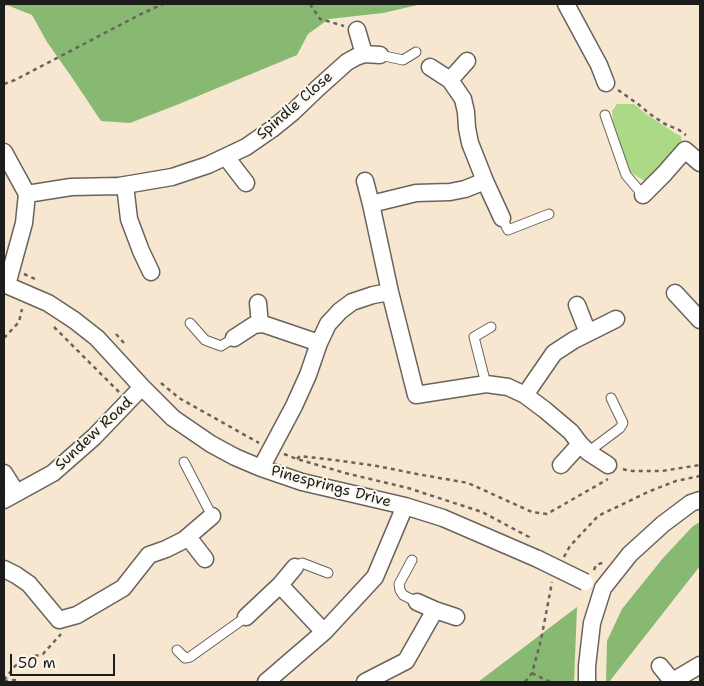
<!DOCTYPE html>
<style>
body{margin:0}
#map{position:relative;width:704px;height:686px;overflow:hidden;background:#f7e6d0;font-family:"Shantell Sans",sans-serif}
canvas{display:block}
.frame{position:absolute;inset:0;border:5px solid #1c1c1c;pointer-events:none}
.scale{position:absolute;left:10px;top:654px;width:105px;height:22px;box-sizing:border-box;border:2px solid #1c1c1c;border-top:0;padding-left:6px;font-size:15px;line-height:18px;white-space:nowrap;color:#1c1c1c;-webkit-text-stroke:4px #fbf7ec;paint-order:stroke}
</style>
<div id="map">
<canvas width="704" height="686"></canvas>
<div class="frame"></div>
<div class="scale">50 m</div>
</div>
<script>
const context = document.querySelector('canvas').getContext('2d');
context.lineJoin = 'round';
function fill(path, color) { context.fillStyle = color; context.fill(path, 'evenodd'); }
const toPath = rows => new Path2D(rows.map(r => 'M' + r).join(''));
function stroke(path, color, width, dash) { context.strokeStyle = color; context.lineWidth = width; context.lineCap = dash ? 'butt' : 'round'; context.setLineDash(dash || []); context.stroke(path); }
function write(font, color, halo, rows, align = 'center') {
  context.font = font + ' "Shantell Sans",sans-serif'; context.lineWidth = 4; context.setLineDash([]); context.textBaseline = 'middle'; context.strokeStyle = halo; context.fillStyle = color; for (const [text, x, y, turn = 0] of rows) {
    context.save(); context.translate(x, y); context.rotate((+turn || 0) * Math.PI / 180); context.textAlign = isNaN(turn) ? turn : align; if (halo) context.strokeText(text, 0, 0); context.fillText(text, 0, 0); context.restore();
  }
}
fill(toPath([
 [617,104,634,104,646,114,675,133,681,136,682,141,677,150,649,180,643,180,630,172,613,123,612,111]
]), '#abd986');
fill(toPath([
 [4,4,422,4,383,13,329,19,308,34,297,55,179,104,130,123,101,121,73,79,47,42,32,15,7,5,4,7],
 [700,522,700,566,609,682,606,682,607,641,622,609,663,558,693,526],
 [577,607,574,682,478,682]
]), '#88b973');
const service = toPath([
 [380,55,403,60,416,52],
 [605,115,626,175,643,195],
 [502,218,508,230,549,214],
 [190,323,205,340,221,346,234,338],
 [486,384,474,337,491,327],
 [588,452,620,428,623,423,611,398],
 [184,462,212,516],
 [412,560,399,584,400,590,403,595,417,602],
 [295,567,302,563,328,573],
 [177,650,185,658,190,657,246,617]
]);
const minor = toPath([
 [566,4,599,65,606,83],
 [357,30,364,54],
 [430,67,450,80,463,99,466,112,467,128,470,143,485,181,465,189,450,192,416,193,371,204,390,292,416,395,486,384,508,387,525,395,545,410,571,432,580,444,588,452,608,465],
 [450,80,467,61],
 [4,152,27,194,24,223,7,285],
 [226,157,246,183],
 [365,181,371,204],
 [485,181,502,218],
 [125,185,129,219,141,251,151,272],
 [27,194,71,187,119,186,172,177,208,165,246,147,272,129,293,112,318,88,347,62,356,57,364,54,380,55],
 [643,195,664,174,685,150,700,163],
 [4,284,48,303,74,320,97,338,142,387,173,418,211,444,235,457,261,468,302,482,405,506,443,518,538,559],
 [675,293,700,320],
 [258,303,260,324],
 [577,305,588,333],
 [234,338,254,325,263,324,319,343],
 [525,395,554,353,574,340,616,319],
 [561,465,580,444],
 [261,468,294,406,308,375,319,343,328,324,340,311,352,302,373,295,390,292],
 [4,473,16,492],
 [4,500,53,473,94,437,142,387],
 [188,537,205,559],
 [4,569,16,575,29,584,59,620,77,615,123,588,149,555,166,549,184,540,212,516],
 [280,585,324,632],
 [417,602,435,610,456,617],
 [246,617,280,585,295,567],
 [660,666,673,682],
 [673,681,700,665],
 [266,682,324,632,375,577,405,506],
 [365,682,406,661,435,610],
 [587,682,587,666,592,623,603,588,630,554,663,524,691,503,700,500]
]);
stroke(service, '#69635b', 11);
stroke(minor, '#69635b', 19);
stroke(toPath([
 [310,4,320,19,344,26],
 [4,84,15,80,141,14,163,4],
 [618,90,638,104,650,114,665,124,679,130,686,135],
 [24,274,35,279],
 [54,327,119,392],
 [116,334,124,343],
 [4,338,19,322,22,309],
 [161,383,179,398,259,443],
 [284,454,297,459,345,473,408,488,482,512,529,537,529,539],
 [297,459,300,456,342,461,377,466,417,474,468,483,532,512,547,514,608,479],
 [623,469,626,470,633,471,662,471,700,465],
 [564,557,570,546,598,516,650,491,676,481,700,476],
 [594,570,596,565,605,562],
 [532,673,550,682],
 [4,680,15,666,31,657,43,654,61,634],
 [4,681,15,680,16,682],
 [525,682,532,673,541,640,552,582]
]), '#69635b', 2.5, [4, 4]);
stroke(service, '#fff', 9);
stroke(minor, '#fff', 16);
const minorBridge = toPath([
 [538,559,585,582]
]);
stroke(minorBridge, '#69635b', 19, []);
stroke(minorBridge, '#fff', 16);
write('15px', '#1c1c1c', '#fbf7ec', [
 ["Spindle Close",295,106,-41],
 ["Sundew Road",94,434,-43],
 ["Pinesprings Drive",331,487,15]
]);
</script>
